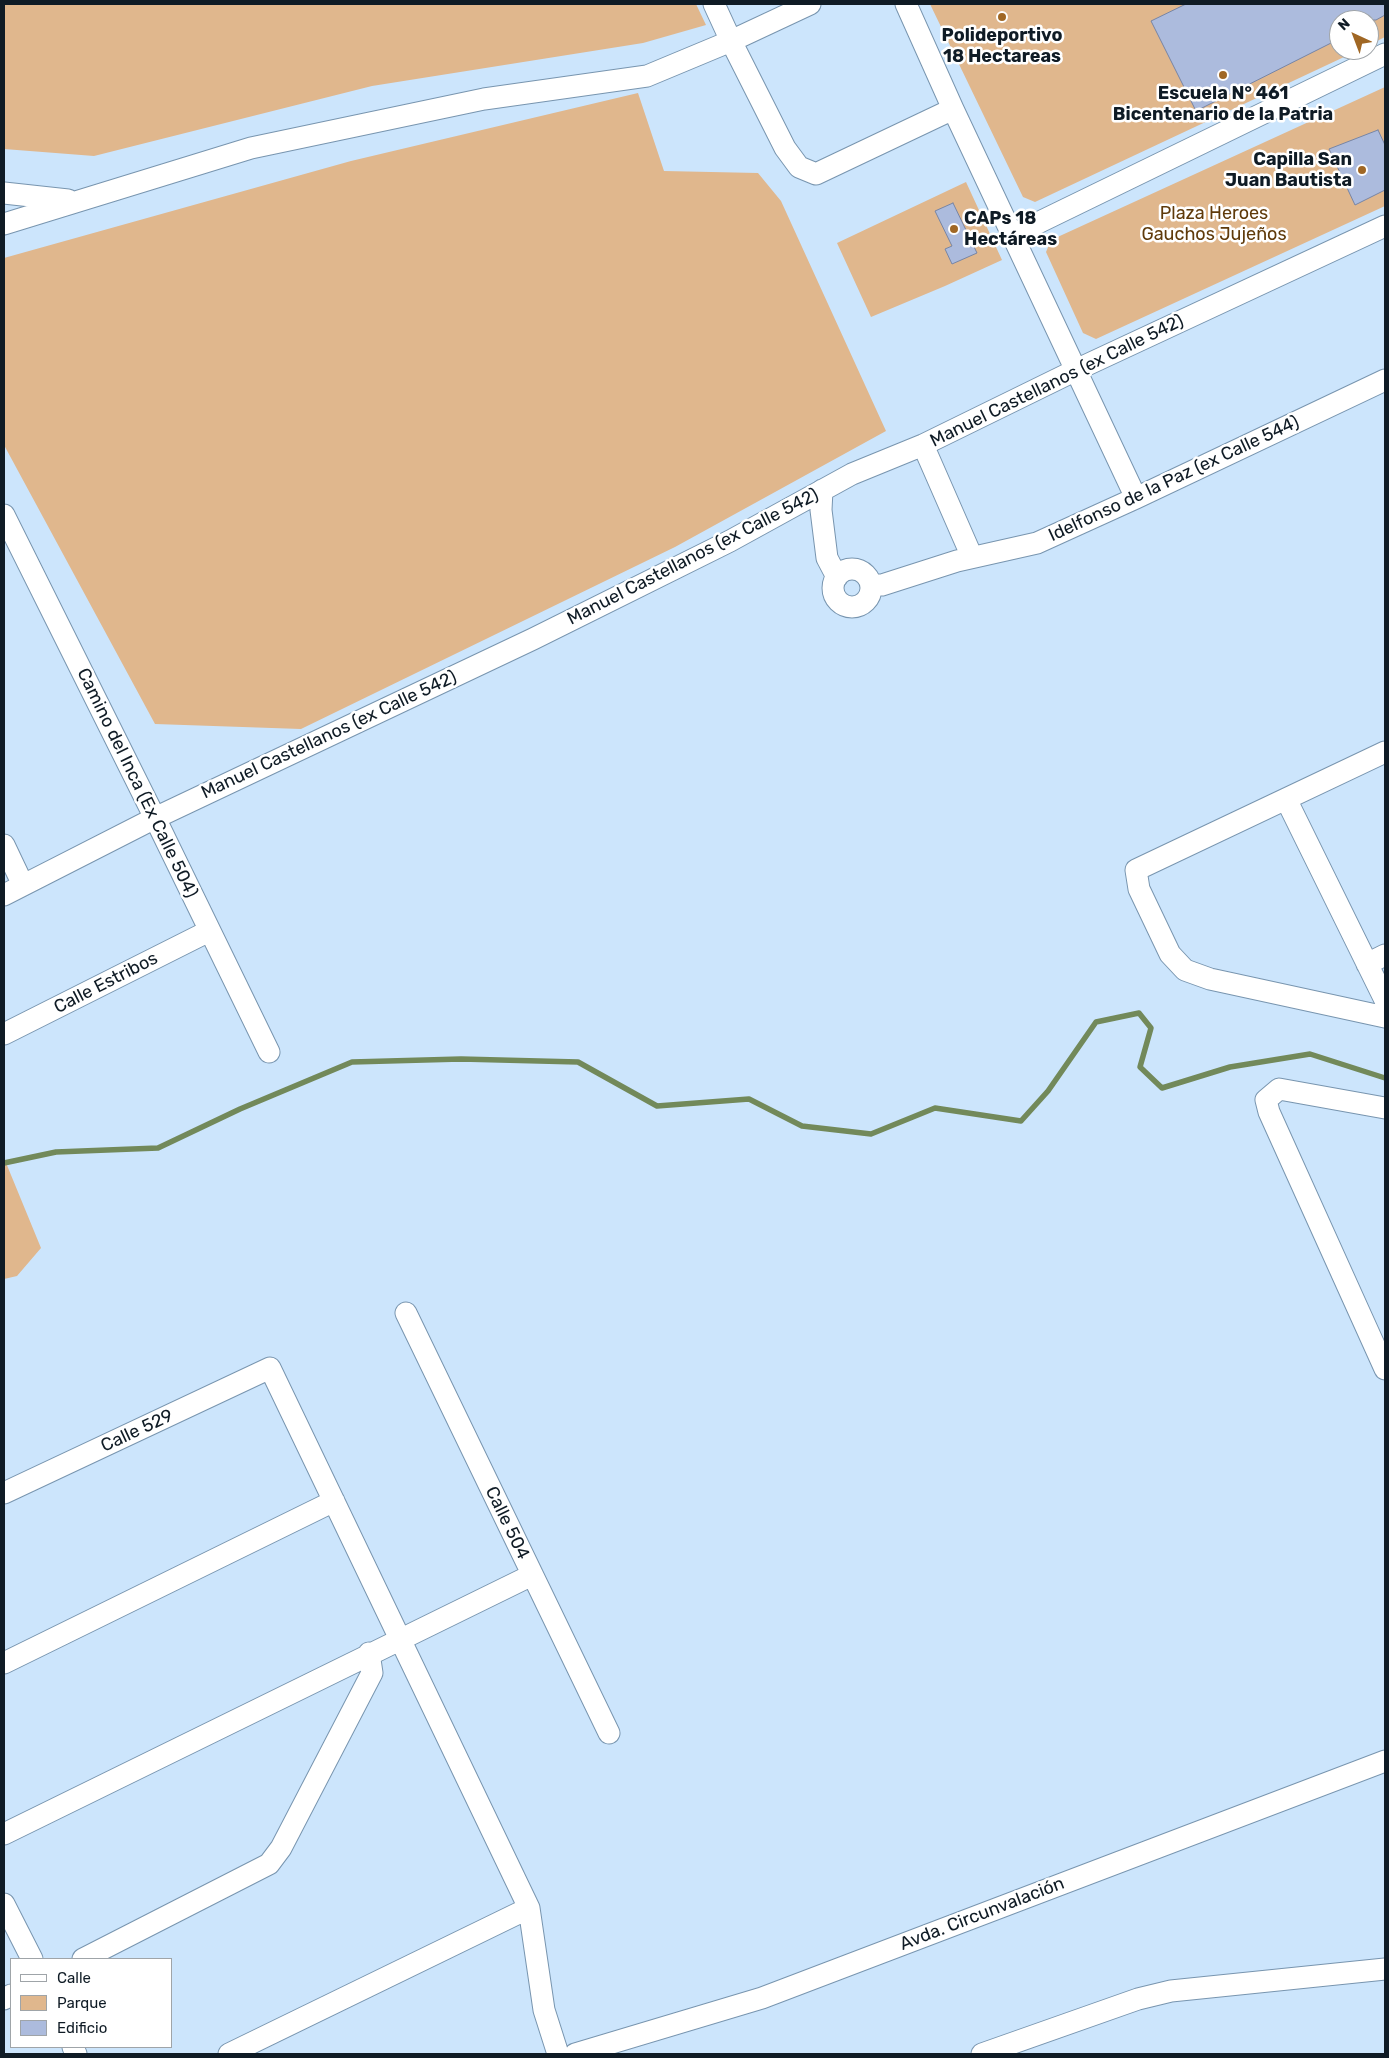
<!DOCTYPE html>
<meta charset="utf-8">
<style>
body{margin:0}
#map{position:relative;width:1389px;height:2058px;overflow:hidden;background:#cce5fc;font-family:Rubik,sans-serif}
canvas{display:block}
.frame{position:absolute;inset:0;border:5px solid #0f1b25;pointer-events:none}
.legend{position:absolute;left:10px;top:1958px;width:162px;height:90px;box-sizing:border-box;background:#fff;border:1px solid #9fa4a8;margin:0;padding:6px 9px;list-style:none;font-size:15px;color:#0f1b25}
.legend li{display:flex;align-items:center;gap:10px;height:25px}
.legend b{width:25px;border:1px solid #9fa4a8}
.north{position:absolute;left:1329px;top:10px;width:50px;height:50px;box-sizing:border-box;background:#fff;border:1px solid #9fa4a8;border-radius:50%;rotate:317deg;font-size:14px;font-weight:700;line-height:20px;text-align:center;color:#0f1b25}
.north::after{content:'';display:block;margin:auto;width:18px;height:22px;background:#a06724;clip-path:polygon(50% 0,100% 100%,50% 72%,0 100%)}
</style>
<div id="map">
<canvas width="1389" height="2058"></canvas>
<div class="frame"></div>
<ul class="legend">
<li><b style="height:6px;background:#fff"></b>Calle</li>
<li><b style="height:14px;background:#e0b78d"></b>Parque</li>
<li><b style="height:14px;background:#acbbdd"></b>Edificio</li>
</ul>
<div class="north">N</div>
</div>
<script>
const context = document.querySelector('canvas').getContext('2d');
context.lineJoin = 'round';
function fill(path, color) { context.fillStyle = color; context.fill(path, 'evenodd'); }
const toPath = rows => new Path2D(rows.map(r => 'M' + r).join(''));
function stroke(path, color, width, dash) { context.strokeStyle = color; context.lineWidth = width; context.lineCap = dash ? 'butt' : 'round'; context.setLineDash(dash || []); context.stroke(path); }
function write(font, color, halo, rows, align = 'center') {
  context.font = font + ' Rubik,sans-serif'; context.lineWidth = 5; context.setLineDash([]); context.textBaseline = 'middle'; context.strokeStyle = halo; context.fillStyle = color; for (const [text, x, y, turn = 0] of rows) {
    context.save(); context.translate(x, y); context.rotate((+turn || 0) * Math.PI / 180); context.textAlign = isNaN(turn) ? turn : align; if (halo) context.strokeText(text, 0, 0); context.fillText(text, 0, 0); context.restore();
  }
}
fill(toPath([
 [4,4,696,4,706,25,643,43,372,86,94,156,4,149],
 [930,4,1385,4,1385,37,1369,45,1369,20,1339,20,1339,50,1359,50,1035,202,1023,197],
 [1385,87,1385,206,1096,339,1083,333,1046,252,1051,240],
 [638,93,664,171,758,173,781,201,886,431,675,547,301,729,155,724,4,445,4,258,351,161],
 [966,182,1002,260,945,286,871,317,837,243],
 [4,1158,41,1248,17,1276,4,1279]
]), '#e0b78d');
stroke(toPath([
 [4,1163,56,1152,158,1148,240,1109,352,1062,461,1059,578,1062,657,1106,749,1099,802,1126,871,1134,935,1108,1021,1121,1048,1091,1096,1022,1139,1013,1151,1028,1140,1067,1162,1088,1230,1067,1310,1054,1385,1078]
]), '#72895a', 5.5);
const building = toPath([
 [1186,4,1385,4,1385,15,1376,20,1339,20,1339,39,1196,111,1151,21,1186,4],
 [1378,130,1385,145,1385,190,1355,205,1329,149,1378,130],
 [953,203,977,253,952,264,945,249,952,246,935,211,953,203]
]);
fill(building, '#acbbdd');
stroke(building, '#7785a5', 1);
const street = toPath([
 [714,4,731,41,785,148,799,167,816,174,953,109],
 [906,4,953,109,1136,498],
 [4,193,68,200],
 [4,224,251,148,484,99,647,76,731,41,810,4],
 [1013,235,1385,54],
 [923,445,972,557],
 [822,490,821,510,827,558,837,577],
 [4,515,155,818,269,1052],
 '833 588a19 19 0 1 1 38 0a19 19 0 1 1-38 0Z',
 [871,585,882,585,957,561,1037,543,1136,498,1385,380],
 [1385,752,1136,870,1139,889,1170,954,1185,970,1210,979,1385,1017],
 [1286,799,1385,1000],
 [4,845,23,885],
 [4,895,155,818,533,639,730,541,852,474,923,445,1076,370,1385,226],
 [1367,964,1385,955],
 [4,1034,209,931],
 [1385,1108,1279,1089,1266,1100,1269,1112,1385,1369],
 [406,1313,609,1733],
 [4,1493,270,1368,529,1908,544,2010,558,2054],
 [4,1663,334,1501],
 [4,1834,532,1575],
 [4,1904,32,1959],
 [83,1959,269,1864,281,1848,372,1673,369,1653],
 [4,1999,11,1995],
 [73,2047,76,2054],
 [229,2054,529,1908],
 [575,2054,762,1998,1385,1761],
 [982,2054,1138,1999,1171,1991,1385,1969]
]);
stroke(street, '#7895af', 23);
stroke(street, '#fff', 21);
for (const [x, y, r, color] of [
 [1002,17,5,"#a06724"],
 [1223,75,5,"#a06724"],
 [1362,170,5,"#a06724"],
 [954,229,5,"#a06724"]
]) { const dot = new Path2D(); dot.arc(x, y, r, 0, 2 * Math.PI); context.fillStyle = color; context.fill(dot); stroke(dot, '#fff', 2); }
write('bold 18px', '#0f1b25', '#fff', [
 ["Polideportivo",1002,36],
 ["18 Hectareas",1002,57],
 ["Escuela N° 461",1223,94],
 ["Bicentenario de la Patria",1223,115],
 ["Capilla San",1352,160,"right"],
 ["Juan Bautista",1352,181,"right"],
 ["CAPs 18",964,219,"left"],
 ["Hectáreas",964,240,"left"]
]);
write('18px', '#5f3a0a', '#fff', [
 ["Plaza Heroes",1214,214],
 ["Gauchos Jujeños",1214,235]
]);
write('18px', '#0f1b25', '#fff', [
 ["Manuel Castellanos (ex Calle 542)",1057,381,-26],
 ["Idelfonso de la Paz (ex Calle 544)",1174,479,-25],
 ["Manuel Castellanos (ex Calle 542)",693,557,-27],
 ["Manuel Castellanos (ex Calle 542)",329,735,-25],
 ["Camino del Inca (Ex Calle 504)",137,783,64],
 ["Calle Estribos",106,983,-27],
 ["Calle 529",137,1431,-25],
 ["Calle 504",507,1523,64],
 ["Avda. Circunvalación",982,1914,-21]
]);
</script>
